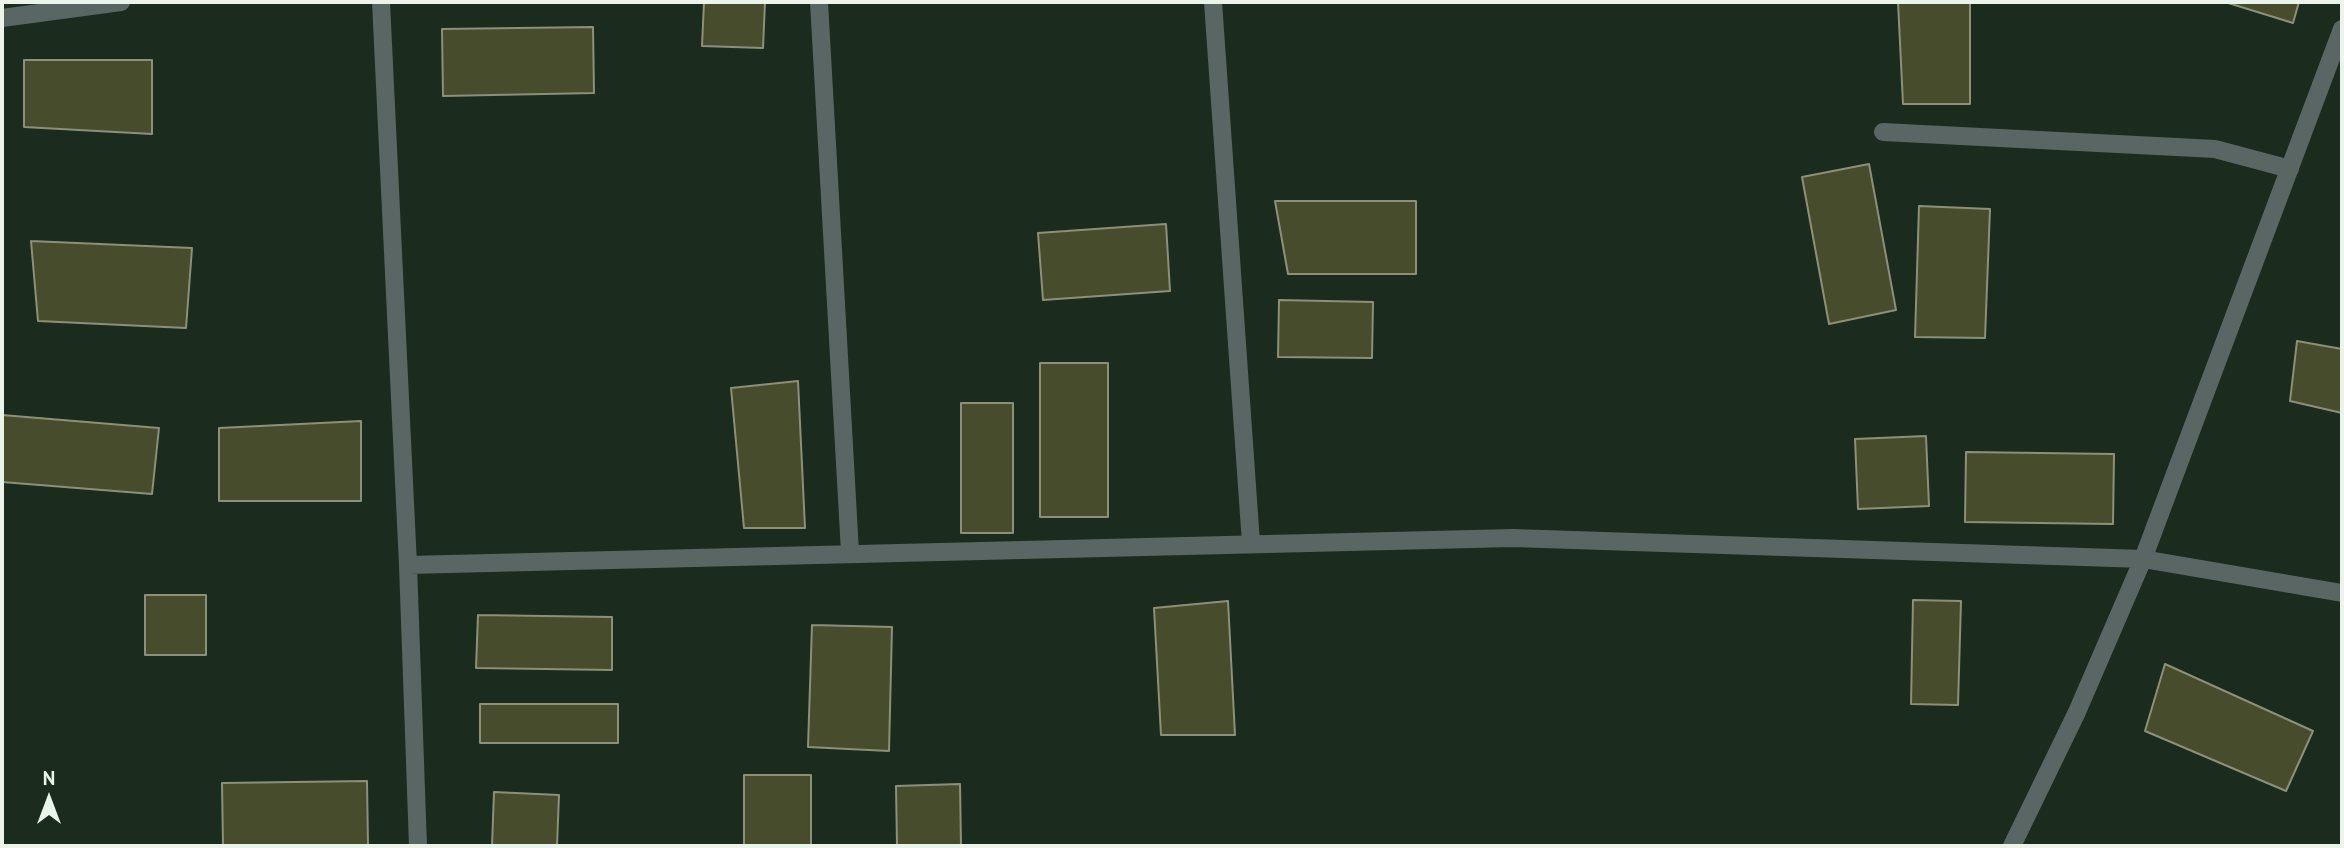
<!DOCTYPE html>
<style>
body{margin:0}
#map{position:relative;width:2344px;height:848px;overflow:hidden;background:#1b2b1d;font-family:"PT Sans",sans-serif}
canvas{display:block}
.frame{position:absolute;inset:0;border:4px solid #eaf4ea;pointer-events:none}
.north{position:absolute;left:14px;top:764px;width:70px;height:70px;-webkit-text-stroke:5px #1b2b1d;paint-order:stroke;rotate:0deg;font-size:19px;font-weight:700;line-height:28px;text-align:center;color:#eaf4ea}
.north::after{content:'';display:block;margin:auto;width:24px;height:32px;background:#eaf4ea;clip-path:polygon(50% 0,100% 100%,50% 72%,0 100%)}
</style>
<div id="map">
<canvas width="2344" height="848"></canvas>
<div class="frame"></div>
<div class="north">N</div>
</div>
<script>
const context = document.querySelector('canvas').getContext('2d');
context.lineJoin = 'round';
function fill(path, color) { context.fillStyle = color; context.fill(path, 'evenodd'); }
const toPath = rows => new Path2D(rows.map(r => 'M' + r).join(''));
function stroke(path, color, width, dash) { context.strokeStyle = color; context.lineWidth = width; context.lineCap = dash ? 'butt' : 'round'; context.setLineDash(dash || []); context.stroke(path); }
const building = toPath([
 [459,2,530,2,530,3,459,3,459,2],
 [704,2,765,2,763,48,702,46,704,2],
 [1898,2,1970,2,1970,104,1903,104,1898,2],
 [2225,2,2299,2,2293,23,2225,2],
 [593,27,594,93,443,96,442,29,593,27],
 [24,60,152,60,152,134,24,127,24,60],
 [1869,164,1896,310,1829,324,1802,177,1869,164],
 [1275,201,1416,201,1416,274,1288,274,1275,201],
 [1919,206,1990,209,1985,338,1915,337,1919,206],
 [1166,224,1170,291,1043,300,1038,233,1166,224],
 [31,241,192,248,186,328,38,321,31,241],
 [1279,300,1373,302,1372,358,1278,357,1279,300],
 [2297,341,2342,349,2342,413,2290,401,2297,341],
 [1040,363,1108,363,1108,517,1040,517,1040,363],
 [798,381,805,528,744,528,731,388,798,381],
 [961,403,1013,403,1013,533,961,533,961,403],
 [2,415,159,428,152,494,2,482,2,415],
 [361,421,361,501,219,501,219,428,361,421],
 [1926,436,1929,506,1858,509,1855,439,1926,436],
 [1966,452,2114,454,2113,524,1965,522,1966,452],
 [145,595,206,595,206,655,145,655,145,595],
 [1913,600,1961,601,1958,705,1911,704,1913,600],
 [1228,601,1235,735,1161,735,1154,608,1228,601],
 [478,615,612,617,612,670,476,668,478,615],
 [812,625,892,627,889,751,808,747,812,625],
 [2165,664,2313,731,2286,791,2145,731,2165,664],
 [480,704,618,704,618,743,480,743,480,704],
 [744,775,811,775,811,846,744,846,744,775],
 [367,781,368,846,223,846,222,783,367,781],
 [960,784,961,846,897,846,896,786,960,784],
 [494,792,559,795,557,846,492,846,494,792]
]);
fill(building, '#474c2d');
stroke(building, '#8c9079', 2);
stroke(toPath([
 [381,2,408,565,418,846],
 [819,2,850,552],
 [1213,2,1251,543],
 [2,18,121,2],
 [1883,132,2215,149,2290,169],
 [408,565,1513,538,2143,559,2342,593],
 [2012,846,2077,712,2143,559,2342,29]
]), '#5a6663', 18);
</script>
